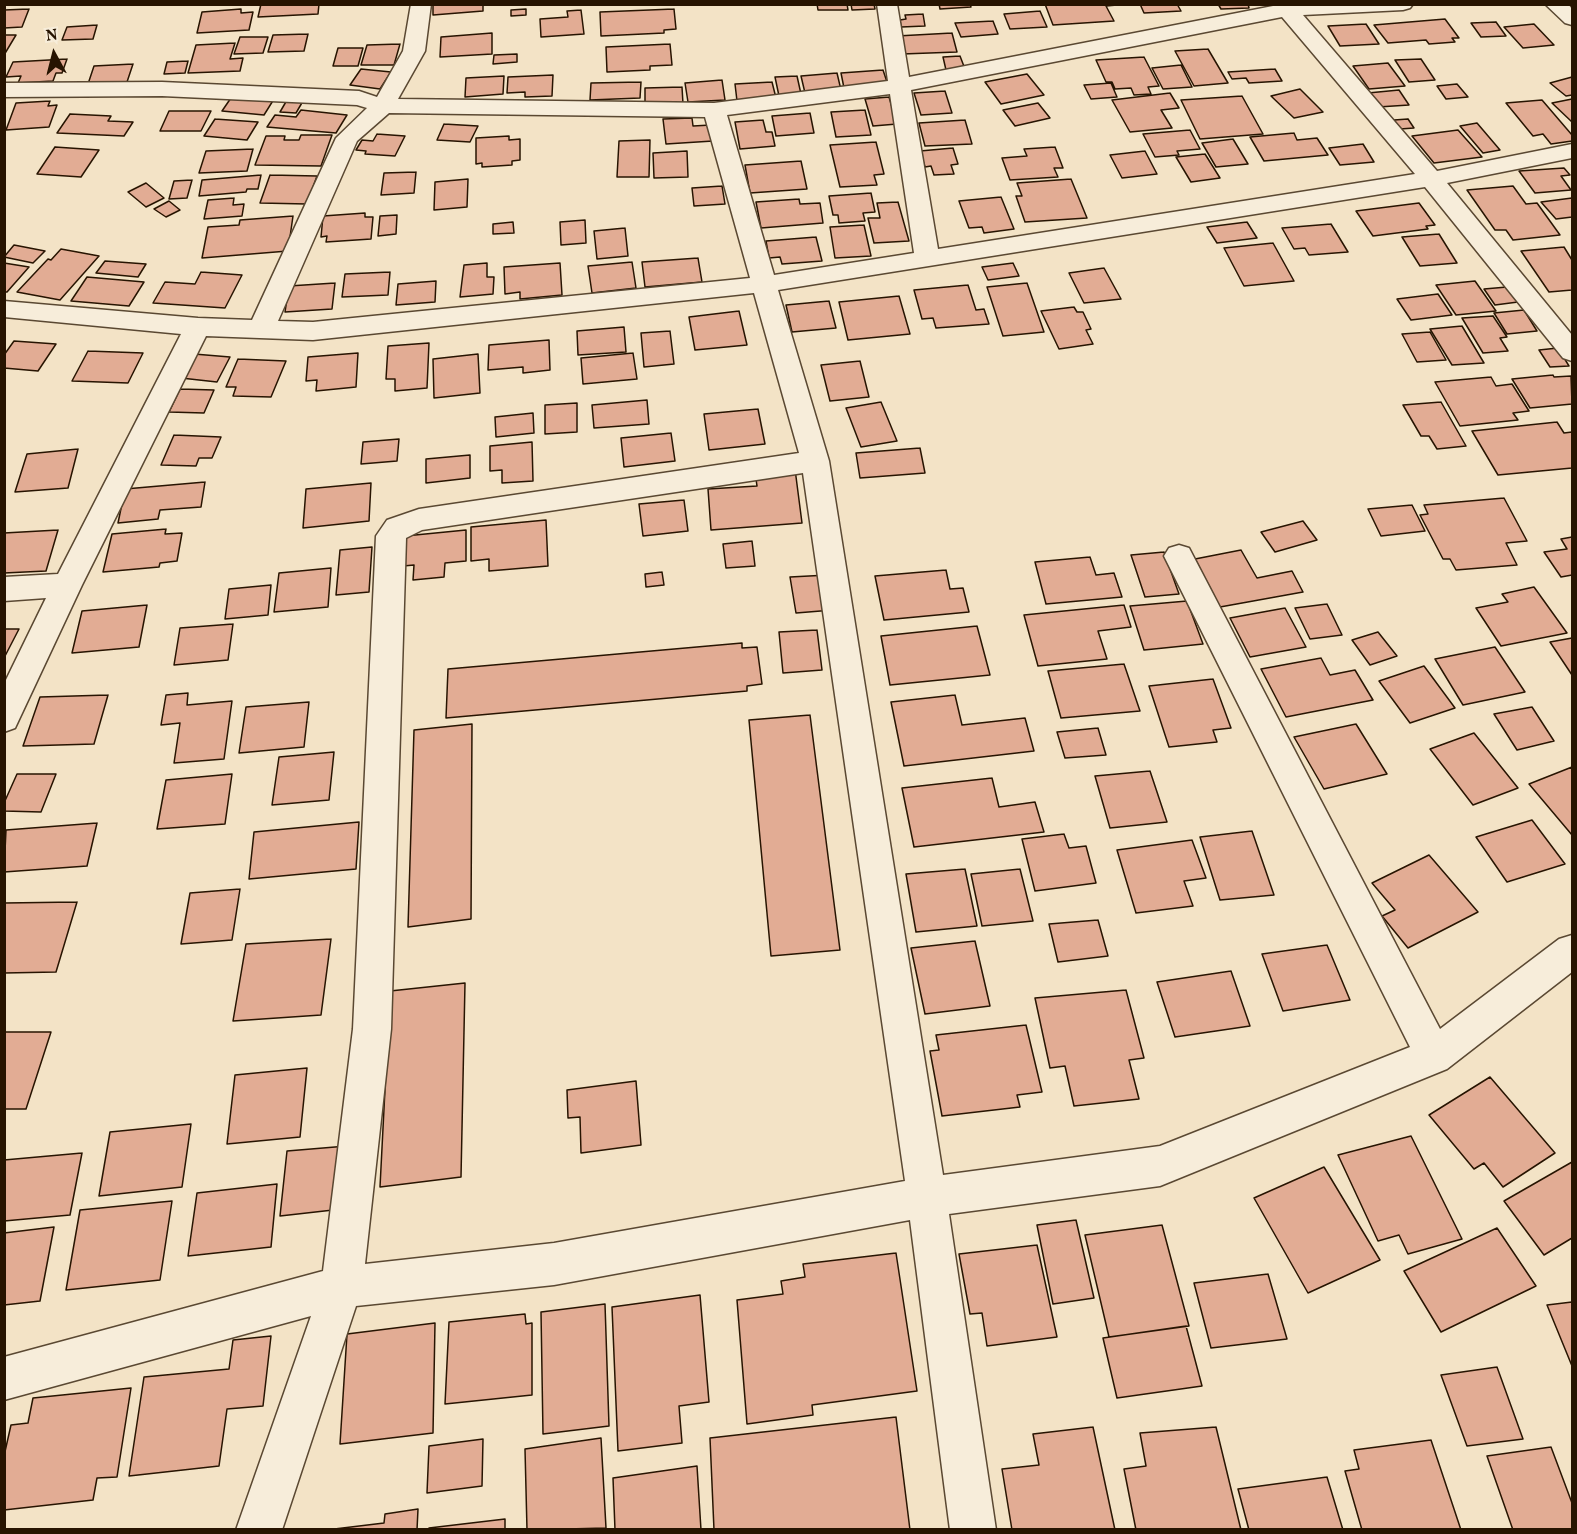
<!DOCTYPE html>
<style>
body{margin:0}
#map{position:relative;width:1577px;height:1534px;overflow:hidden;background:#f3e3c6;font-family:Vollkorn,serif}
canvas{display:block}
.frame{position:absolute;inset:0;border:6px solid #271401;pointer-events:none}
.north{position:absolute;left:24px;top:24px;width:60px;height:60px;-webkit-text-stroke:4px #f7edda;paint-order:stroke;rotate:353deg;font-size:16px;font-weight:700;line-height:24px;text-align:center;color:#271401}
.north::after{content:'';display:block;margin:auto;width:21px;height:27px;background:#271401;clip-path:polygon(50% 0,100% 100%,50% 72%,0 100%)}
</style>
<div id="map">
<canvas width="1577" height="1534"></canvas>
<div class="frame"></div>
<div class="north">N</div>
</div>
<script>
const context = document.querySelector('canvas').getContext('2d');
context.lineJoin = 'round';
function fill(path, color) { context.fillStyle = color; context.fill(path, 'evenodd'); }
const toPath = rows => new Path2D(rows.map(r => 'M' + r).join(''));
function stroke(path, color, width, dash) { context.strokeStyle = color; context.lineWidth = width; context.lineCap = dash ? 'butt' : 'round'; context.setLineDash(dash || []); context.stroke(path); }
const building = toPath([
 [261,4,319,4,318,14,258,17,261,4],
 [433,4,483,4,483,11,433,15,433,4],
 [817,4,847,4,848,10,818,10,817,4],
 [851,4,874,4,875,9,852,10,851,4],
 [939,4,970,4,971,7,940,9,939,4],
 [1045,4,1116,4,1117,5,1106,6,1114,21,1053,25,1045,4],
 [1140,4,1177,4,1181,11,1144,13,1140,4],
 [1218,4,1248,4,1249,8,1221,9,1218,4],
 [29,9,22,27,4,28,4,10,29,9],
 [241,9,241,13,253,12,249,30,197,33,202,12,241,9],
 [526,9,526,15,511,16,511,10,526,9],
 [674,9,676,29,664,30,664,33,601,36,600,12,674,9],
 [581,10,584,34,541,37,540,19,568,17,567,11,581,10],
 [1040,11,1047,27,1010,29,1004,14,1040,11],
 [923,14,925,26,901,27,900,20,906,19,905,15,923,14],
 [1445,19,1459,38,1452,38,1455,42,1429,44,1426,40,1388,43,1374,25,1445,19],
 [993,21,998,34,961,37,955,23,993,21],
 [1496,22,1506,36,1481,37,1471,23,1496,22],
 [1366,24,1379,44,1340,46,1328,26,1366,24],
 [1534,24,1554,45,1523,48,1504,27,1534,24],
 [97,25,93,39,62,40,67,27,97,25],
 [492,33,492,54,440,57,441,37,492,33],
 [952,33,957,52,902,54,897,36,952,33],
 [308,34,304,51,268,52,273,35,308,34],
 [4,35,16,35,4,55,4,35],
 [240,37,268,37,263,53,234,54,240,37],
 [235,43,230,59,243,58,240,71,188,73,196,45,235,43],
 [400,44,394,65,361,65,367,45,400,44],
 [670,44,672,65,650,66,650,70,607,72,606,47,670,44],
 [338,48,363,48,358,66,333,66,338,48],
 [1208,49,1228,83,1194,86,1175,51,1208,49],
 [517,54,517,62,493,64,494,55,517,54],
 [960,56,965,69,946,70,943,57,960,56],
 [1144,57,1159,86,1148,87,1151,94,1134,95,1131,88,1115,89,1112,82,1106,82,1096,60,1144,57],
 [67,59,62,73,56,73,53,81,18,83,21,76,6,77,13,62,67,59],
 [1421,59,1435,80,1409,82,1395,60,1421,59],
 [188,61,185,73,164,74,167,62,188,61],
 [1388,63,1405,86,1369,89,1353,66,1388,63],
 [133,64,127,82,88,84,94,66,133,64],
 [1181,65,1192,87,1163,89,1152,68,1181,65],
 [361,69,391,72,380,89,350,85,361,69],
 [1275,69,1282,81,1249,83,1246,78,1232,79,1228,72,1275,69],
 [883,70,888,85,844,88,841,73,883,70],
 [837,73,841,90,805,93,801,76,837,73],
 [1027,74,1044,95,1001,104,985,82,1027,74],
 [553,75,552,96,525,97,525,92,507,93,508,77,553,75],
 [504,76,503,94,465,97,466,78,504,76],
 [797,76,801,94,779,96,775,77,797,76],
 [1572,77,1572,95,1566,96,1550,83,1572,77],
 [722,80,725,100,688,102,685,83,722,80],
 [641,82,640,98,590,100,591,83,641,82],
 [772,82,776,98,737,101,735,84,772,82],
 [1111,83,1117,97,1091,99,1084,85,1111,83],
 [1457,84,1468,97,1446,99,1437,86,1457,84],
 [682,87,683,104,645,105,645,88,682,87],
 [1300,89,1323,112,1294,118,1271,96,1300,89],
 [1399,90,1409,105,1378,107,1368,93,1399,90],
 [945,91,952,113,921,115,914,93,945,91],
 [1170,93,1179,108,1161,110,1172,128,1130,132,1112,100,1170,93],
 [233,95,274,99,264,115,222,111,233,95],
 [1242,96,1263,134,1200,139,1181,100,1242,96],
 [889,97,897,124,873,126,865,99,889,97],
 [1572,99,1572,122,1552,103,1572,99],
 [287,100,303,101,296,113,280,112,287,100],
 [1542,100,1572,135,1572,141,1551,144,1543,134,1533,136,1506,103,1542,100],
 [50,101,48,106,57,105,49,127,6,130,16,103,50,101],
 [1038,103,1050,118,1015,126,1003,110,1038,103],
 [301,110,347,115,336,133,267,127,275,115,296,117,301,110],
 [865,110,871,135,836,137,831,112,865,110],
 [169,111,211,111,201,131,160,131,169,111],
 [810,113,814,133,776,136,772,116,810,113],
 [70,114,111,116,108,121,133,122,124,136,57,133,70,114],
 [692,118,693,126,711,125,713,141,666,144,663,119,692,118],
 [215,119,258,122,247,140,204,136,215,119],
 [1408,119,1414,128,1400,129,1394,120,1408,119],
 [763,120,766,132,772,132,775,146,740,149,735,122,763,120],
 [965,120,972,144,925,146,919,123,965,120],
 [1477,123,1500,150,1483,153,1460,126,1477,123],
 [444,124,478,126,470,142,437,140,444,124],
 [1190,130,1200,149,1177,151,1179,155,1155,157,1143,134,1190,130],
 [1458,130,1482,157,1434,163,1412,136,1458,130],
 [1294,133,1297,140,1317,138,1328,155,1264,161,1250,137,1294,133],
 [377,134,405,136,395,156,365,154,366,151,356,150,362,140,373,141,377,134],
 [301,135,332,135,321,166,255,165,266,136,285,136,284,140,299,140,301,135],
 [509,136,509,140,520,139,520,160,512,161,512,165,482,167,482,163,476,164,476,138,509,136],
 [1233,139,1248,164,1216,167,1202,143,1233,139],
 [650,140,649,177,617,177,619,141,650,140],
 [876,142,884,174,874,175,877,185,840,187,830,145,876,142],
 [1363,144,1374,162,1340,165,1329,148,1363,144],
 [55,147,99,150,81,177,37,174,55,147],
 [1055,147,1063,168,1054,168,1058,177,1010,180,1002,158,1027,156,1024,149,1055,147],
 [953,148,958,164,951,165,954,174,934,175,931,166,925,167,920,151,953,148],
 [253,149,247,171,199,173,206,151,253,149],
 [687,151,688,177,654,178,653,153,687,151],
 [1145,151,1157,174,1122,178,1110,155,1145,151],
 [1205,154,1220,178,1191,182,1176,157,1205,154],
 [801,161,807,189,750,193,745,165,801,161],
 [1564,168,1570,175,1561,176,1571,190,1535,193,1519,171,1564,168],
 [416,172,414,193,381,195,384,173,416,172],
 [261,175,258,189,247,189,246,192,199,196,202,180,261,175],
 [270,175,317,176,307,204,260,203,270,175],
 [468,179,467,207,434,210,435,182,468,179],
 [1071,179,1087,218,1025,222,1016,196,1022,196,1017,183,1071,179],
 [192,180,187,198,169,199,174,181,192,180],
 [146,183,164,198,146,207,128,192,146,183],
 [722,186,725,204,694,206,692,188,722,186],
 [1513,186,1526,204,1537,203,1560,235,1513,240,1506,230,1495,230,1467,190,1513,186],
 [871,193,875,212,863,213,865,221,839,223,838,215,833,215,829,196,871,193],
 [1001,197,1014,229,984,233,982,227,969,228,959,201,1001,197],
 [234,198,233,205,244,204,242,216,204,219,208,200,234,198],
 [1572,198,1572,217,1556,219,1541,202,1572,198],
 [799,199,800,204,820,203,823,223,761,228,756,202,799,199],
 [169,201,180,210,166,217,154,209,169,201],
 [898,202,909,241,874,243,868,218,880,218,877,203,898,202],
 [1419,203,1435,225,1426,226,1428,229,1373,236,1356,211,1419,203],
 [365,213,365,217,373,217,371,239,326,242,327,236,321,237,323,216,365,213],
 [397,215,396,234,378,236,380,216,397,215],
 [293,216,288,251,202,258,208,227,239,225,240,220,293,216],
 [585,220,586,243,561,245,560,222,585,220],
 [513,222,514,233,493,234,493,224,513,222],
 [1247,222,1257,238,1217,243,1207,227,1247,222],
 [1331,224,1348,252,1309,255,1305,248,1294,249,1282,228,1331,224],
 [864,225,871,256,835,258,830,227,864,225],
 [625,228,628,256,597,259,594,231,625,228],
 [1439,234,1457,263,1420,266,1402,237,1439,234],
 [816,237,822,261,782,264,780,257,769,258,766,241,816,237],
 [1273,243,1294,281,1244,286,1224,248,1273,243],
 [14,245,45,251,33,263,4,257,14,245],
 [1564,247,1572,260,1572,290,1549,292,1521,251,1564,247],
 [61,249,99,256,60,300,17,292,48,259,51,260,61,249],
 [698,258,702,282,645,287,642,262,698,258],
 [105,261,146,264,138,277,96,273,105,261],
 [632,262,636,288,592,293,588,266,632,262],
 [4,263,29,267,7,292,4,292,4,263],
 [487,263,487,277,494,277,493,294,460,297,464,265,487,263],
 [560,263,562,295,520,299,520,292,505,294,504,267,560,263],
 [1013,263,1019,276,988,280,982,267,1013,263],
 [1104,268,1121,299,1084,303,1069,273,1104,268],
 [201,272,242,275,225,308,153,303,165,282,195,284,201,272],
 [390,272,388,295,342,297,345,274,390,272],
 [87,277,144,282,129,306,71,301,87,277],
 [436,281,435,302,396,305,398,284,436,281],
 [1475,281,1496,311,1456,315,1436,285,1475,281],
 [335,283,332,309,285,312,289,286,335,283],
 [1027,283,1044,332,1003,336,987,287,1027,283],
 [968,285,976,310,984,309,989,324,936,328,933,318,922,319,914,290,968,285],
 [1507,287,1518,302,1495,305,1484,289,1507,287],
 [1438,294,1452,315,1411,320,1397,299,1438,294],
 [899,296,910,334,848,340,839,302,899,296],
 [829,301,836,328,792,332,786,305,829,301],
 [1074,307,1077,312,1083,312,1091,329,1086,330,1093,344,1059,349,1041,311,1074,307],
 [1524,310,1537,331,1507,334,1494,313,1524,310],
 [739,311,747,345,695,350,689,317,739,311],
 [1493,316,1507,337,1500,338,1508,351,1483,353,1462,318,1493,316],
 [1462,326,1484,363,1452,365,1430,329,1462,326],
 [624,327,626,352,578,355,577,331,624,327],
 [670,331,674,364,644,367,641,333,670,331],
 [1430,332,1446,360,1417,362,1402,334,1430,332],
 [549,340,550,370,523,373,523,367,488,370,489,345,549,340],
 [14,341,56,344,38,371,4,368,4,355,14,341],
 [429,343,427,388,395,391,395,379,386,379,388,346,429,343],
 [1558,348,1569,366,1550,367,1539,350,1558,348],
 [88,351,143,353,128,383,72,381,88,351],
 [358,353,356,387,316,391,317,380,306,381,308,357,358,353],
 [633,353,637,379,583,384,581,358,633,353],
 [194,354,230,357,217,382,181,378,194,354],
 [478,354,480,393,434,398,433,359,478,354],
 [238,359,286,361,271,397,233,396,236,387,226,387,238,359],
 [860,361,869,397,830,401,821,365,860,361],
 [1553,375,1554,377,1571,376,1572,404,1530,408,1512,379,1553,375],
 [1491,377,1496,386,1512,384,1529,411,1513,413,1518,420,1460,426,1435,382,1491,377],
 [180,389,214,390,204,413,169,412,180,389],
 [647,400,649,424,594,428,592,405,647,400],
 [881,402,897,441,861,447,846,408,881,402],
 [1441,402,1466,446,1437,449,1429,436,1421,436,1403,405,1441,402],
 [577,403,577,432,545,434,545,405,577,403],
 [758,409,765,444,709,450,704,414,758,409],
 [533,413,534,433,496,437,495,417,533,413],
 [1557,422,1564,433,1572,432,1572,468,1498,475,1472,431,1557,422],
 [671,433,675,461,624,467,621,438,671,433],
 [174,435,221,437,212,458,199,458,196,466,161,465,174,435],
 [399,439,397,461,361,464,363,442,399,439],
 [532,442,533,481,502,483,502,470,490,471,490,446,532,442],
 [920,448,925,473,860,478,856,453,920,448],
 [78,449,68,488,15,492,27,454,78,449],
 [470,455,470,478,426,483,426,459,470,455],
 [795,469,802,523,711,530,708,489,757,486,755,472,795,469],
 [205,482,201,507,160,510,158,519,118,523,125,489,205,482],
 [371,483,369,521,303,528,306,489,371,483],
 [1504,498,1527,541,1506,543,1517,565,1456,570,1450,559,1443,559,1420,515,1428,514,1424,505,1504,498],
 [684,500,688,531,643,536,639,504,684,500],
 [1412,505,1425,531,1381,536,1368,509,1412,505],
 [546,520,548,566,489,571,489,559,471,561,471,527,546,520],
 [1303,521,1317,540,1275,552,1261,532,1303,521],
 [166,529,165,534,182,533,177,561,160,563,159,567,103,572,112,534,166,529],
 [58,530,46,571,4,573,4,533,58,530],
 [466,530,466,561,445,563,444,577,413,580,414,565,403,566,405,536,466,530],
 [1572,537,1572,575,1561,577,1544,552,1567,549,1561,539,1572,537],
 [752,541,755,566,726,568,723,544,752,541],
 [372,547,369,592,336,595,340,550,372,547],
 [1241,550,1257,578,1292,571,1303,592,1220,607,1195,559,1241,550],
 [1164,552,1179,594,1145,597,1131,555,1164,552],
 [1090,557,1096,575,1114,573,1122,597,1046,604,1035,562,1090,557],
 [331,568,328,607,274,612,279,573,331,568],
 [946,570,950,589,963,588,969,612,884,620,875,576,946,570],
 [662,572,664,585,646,587,645,574,662,572],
 [828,575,833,610,796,613,790,577,828,575],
 [271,585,268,615,225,619,229,589,271,585],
 [1534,587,1567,633,1501,646,1476,608,1508,602,1502,594,1534,587],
 [1187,601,1203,644,1144,650,1130,606,1187,601],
 [1327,604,1342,635,1310,639,1295,608,1327,604],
 [147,605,139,647,72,653,82,611,147,605],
 [1124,605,1131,627,1098,631,1107,659,1038,666,1024,615,1124,605],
 [1285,608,1306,647,1250,657,1230,618,1285,608],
 [233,624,228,660,174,665,180,628,233,624],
 [977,626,990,675,890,685,881,636,977,626],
 [4,629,19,629,4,658,4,629],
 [817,630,822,670,783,673,779,632,817,630],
 [1378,632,1397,656,1370,665,1352,640,1378,632],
 [1572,638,1572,675,1550,642,1572,638],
 [742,643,742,648,757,647,762,684,747,686,747,691,446,718,448,669,742,643],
 [1495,647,1525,692,1463,705,1435,659,1495,647],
 [1321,658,1330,675,1355,670,1373,700,1286,717,1261,669,1321,658],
 [1124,664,1140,711,1061,718,1048,671,1124,664],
 [1424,666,1455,708,1410,723,1379,681,1424,666],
 [1213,679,1231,728,1213,730,1217,742,1169,747,1149,686,1213,679],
 [188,693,187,705,232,701,224,759,174,763,180,723,161,725,166,695,188,693],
 [108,695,94,744,23,746,40,697,108,695],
 [955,695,962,725,1025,718,1034,751,904,766,891,702,955,695],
 [309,702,304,747,239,753,246,707,309,702],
 [1532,707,1554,741,1517,750,1494,714,1532,707],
 [810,715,840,950,771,956,749,720,810,715],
 [472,724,471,919,408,927,414,730,472,724],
 [1356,724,1387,774,1324,789,1294,737,1356,724],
 [1098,728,1106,755,1065,758,1057,732,1098,728],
 [1474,733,1518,788,1473,805,1430,749,1474,733],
 [334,752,329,800,272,805,279,757,334,752],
 [1572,767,1572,835,1529,784,1572,767],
 [1150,771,1167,822,1110,828,1095,776,1150,771],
 [17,774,56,774,41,812,4,811,4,803,17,774],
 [232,774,225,824,157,829,166,780,232,774],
 [992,778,999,807,1035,802,1044,832,914,847,902,788,992,778],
 [1532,820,1565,864,1507,882,1476,837,1532,820],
 [359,822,356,869,249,879,254,832,359,822],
 [97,823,87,866,4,872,6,830,97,823],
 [1252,831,1274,895,1220,900,1200,837,1252,831],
 [1064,834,1069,848,1086,846,1096,883,1035,891,1022,839,1064,834],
 [1192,840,1206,878,1184,881,1193,906,1136,913,1117,850,1192,840],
 [1429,855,1478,912,1408,948,1382,916,1395,910,1372,883,1429,855],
 [965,869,977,926,916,932,906,874,965,869],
 [1020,869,1033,921,982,926,971,874,1020,869],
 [240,889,232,940,181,944,190,893,240,889],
 [77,902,56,972,4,973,4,903,77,902],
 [1098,920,1108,956,1058,962,1049,924,1098,920],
 [331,939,321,1015,233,1021,246,944,331,939],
 [975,941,990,1006,925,1014,911,948,975,941],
 [1327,945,1350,1000,1283,1011,1262,954,1327,945],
 [1231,971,1250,1026,1175,1037,1157,982,1231,971],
 [465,983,461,1177,380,1187,390,991,465,983],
 [1126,990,1144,1058,1129,1060,1139,1099,1074,1106,1065,1066,1050,1068,1035,998,1126,990],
 [1026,1025,1042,1092,1017,1095,1020,1107,942,1116,930,1051,939,1050,936,1035,1026,1025],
 [4,1032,51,1032,26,1109,4,1109,4,1032],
 [307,1068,300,1137,227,1144,235,1075,307,1068],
 [1490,1077,1555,1153,1503,1187,1484,1163,1474,1169,1429,1115,1490,1077],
 [636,1081,641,1145,581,1153,580,1117,568,1118,567,1090,636,1081],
 [191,1124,182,1187,99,1196,110,1132,191,1124],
 [1411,1136,1462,1239,1408,1254,1399,1235,1378,1241,1338,1155,1411,1136],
 [347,1146,342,1209,280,1216,287,1151,347,1146],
 [82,1153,70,1215,4,1221,4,1160,82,1153],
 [1572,1162,1572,1238,1544,1255,1504,1201,1572,1162],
 [1324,1167,1380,1260,1308,1293,1254,1198,1324,1167],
 [277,1184,271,1247,188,1256,197,1193,277,1184],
 [172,1201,160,1280,66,1290,80,1210,172,1201],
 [1076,1220,1094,1298,1053,1304,1037,1225,1076,1220],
 [1162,1225,1189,1326,1109,1337,1085,1235,1162,1225],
 [54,1227,40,1301,4,1305,4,1233,54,1227],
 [1497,1228,1536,1286,1441,1332,1404,1271,1497,1228],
 [1037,1245,1057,1337,987,1346,982,1313,970,1314,959,1254,1037,1245],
 [896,1253,917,1391,812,1405,813,1415,747,1424,737,1300,783,1294,781,1281,805,1277,803,1264,896,1253],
 [1268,1274,1287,1339,1211,1348,1194,1283,1268,1274],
 [700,1295,709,1402,679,1406,682,1443,618,1451,612,1307,700,1295],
 [1572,1302,1572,1366,1547,1305,1572,1302],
 [605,1304,609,1426,543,1434,541,1312,605,1304],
 [525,1314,526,1324,532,1323,532,1395,445,1404,449,1322,525,1314],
 [435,1323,433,1433,340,1444,347,1334,435,1323],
 [1186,1326,1202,1386,1117,1398,1103,1338,1186,1326],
 [271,1336,263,1406,227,1409,219,1466,129,1476,144,1377,229,1369,233,1340,271,1336],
 [1497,1367,1523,1439,1467,1446,1441,1375,1497,1367],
 [131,1388,117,1477,97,1478,93,1500,4,1510,4,1456,11,1425,28,1423,33,1398,131,1388],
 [896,1417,910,1530,714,1530,710,1438,896,1417],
 [1093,1427,1115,1530,1012,1530,1002,1469,1039,1465,1033,1434,1093,1427],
 [1216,1427,1241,1530,1136,1530,1124,1469,1146,1466,1140,1433,1216,1427],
 [601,1438,606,1528,527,1530,525,1449,601,1438],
 [483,1439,482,1486,427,1493,429,1446,483,1439],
 [1431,1440,1461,1530,1362,1530,1345,1471,1359,1469,1354,1450,1431,1440],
 [1551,1447,1572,1503,1572,1530,1513,1530,1487,1456,1551,1447],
 [697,1466,701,1530,615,1530,613,1478,697,1466],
 [1327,1477,1343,1530,1249,1530,1238,1489,1327,1477],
 [418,1509,417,1530,326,1530,384,1523,385,1514,418,1509],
 [505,1519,505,1530,429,1530,429,1528,505,1519]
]);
fill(building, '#e2ac94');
stroke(building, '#271401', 1.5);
const street = toPath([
 [411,4,431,4,425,51,398,99,714,103,888,81,877,4,897,4,909,77,1273,6,1272,4,1413,4,1410,8,1403,10,1303,15,1437,171,1572,144,1572,158,1447,183,1572,335,1572,361,1563,358,1425,187,778,290,829,461,943,1175,1160,1146,1410,1047,1164,556,1169,548,1179,545,1189,548,1440,1029,1559,939,1572,935,1572,972,1447,1069,1160,1186,949,1214,996,1530,950,1530,910,1220,554,1285,356,1306,282,1530,236,1530,311,1316,4,1400,4,1357,323,1271,353,1029,376,536,387,520,419,509,799,453,754,293,313,340,206,336,82,585,15,728,4,732,4,684,46,598,4,601,4,577,58,574,181,334,4,317,4,301,198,318,252,320,336,138,367,108,357,105,162,96,4,97,4,83,162,82,359,91,377,97,403,51,411,4],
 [1282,17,1415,174,938,249,911,90,1282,17],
 [890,94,914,253,774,275,727,115,890,94],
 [389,113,705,117,750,278,313,322,278,321,357,141,389,113],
 [803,473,905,1181,554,1243,365,1264,391,1029,406,538,422,530,803,473],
 [1545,4,1568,4,1572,9,1572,25,1565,23,1545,4]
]);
stroke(street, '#5a4832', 3);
fill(street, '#f7edda');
</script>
